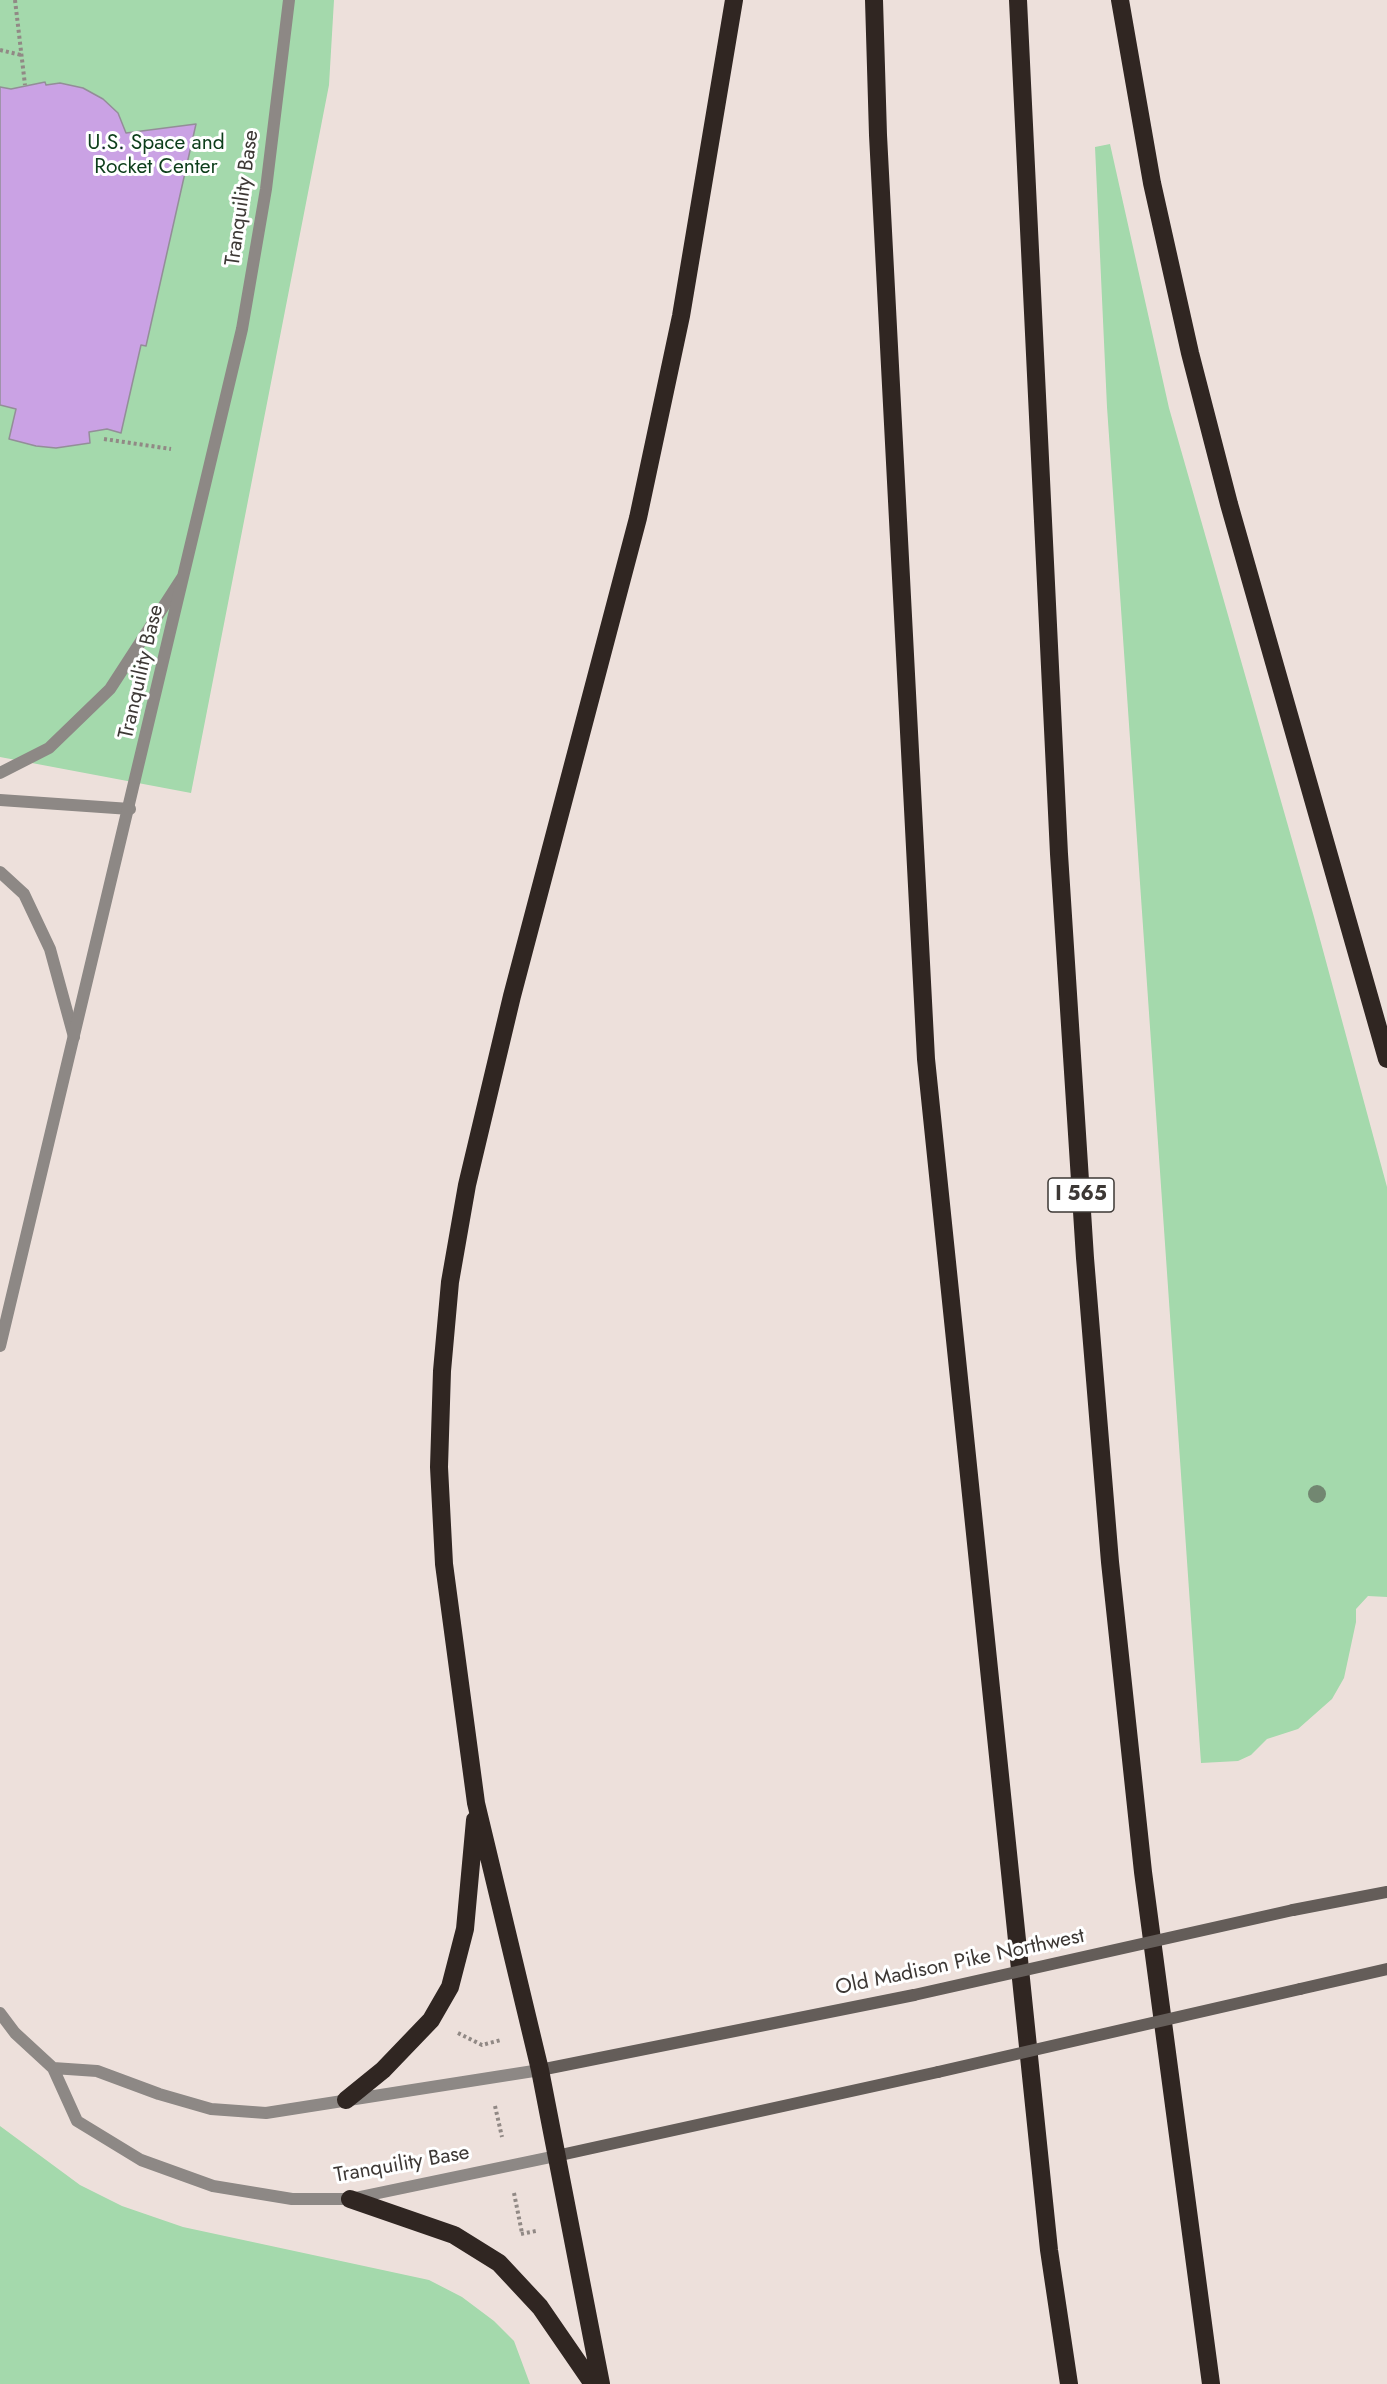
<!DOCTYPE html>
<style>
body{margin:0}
canvas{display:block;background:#ede0db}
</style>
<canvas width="1387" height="2384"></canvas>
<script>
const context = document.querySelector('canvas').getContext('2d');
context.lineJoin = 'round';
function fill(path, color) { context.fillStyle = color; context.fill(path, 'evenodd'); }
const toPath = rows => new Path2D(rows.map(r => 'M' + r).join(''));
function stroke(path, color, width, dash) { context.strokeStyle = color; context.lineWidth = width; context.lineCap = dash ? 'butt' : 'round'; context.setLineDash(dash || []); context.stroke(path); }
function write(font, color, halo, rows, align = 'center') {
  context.font = font + ' Jost,sans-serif'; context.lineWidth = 6; context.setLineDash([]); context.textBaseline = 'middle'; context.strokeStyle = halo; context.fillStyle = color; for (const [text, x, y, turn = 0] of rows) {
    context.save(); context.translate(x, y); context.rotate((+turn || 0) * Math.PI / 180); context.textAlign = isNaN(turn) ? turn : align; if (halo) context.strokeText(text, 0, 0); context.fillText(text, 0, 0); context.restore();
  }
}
fill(toPath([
 [0,0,334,0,329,85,191,793,0,757],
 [1110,144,1169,408,1314,917,1387,1187,1387,1597,1368,1596,1356,1609,1356,1622,1344,1678,1332,1699,1298,1729,1267,1739,1251,1755,1238,1761,1201,1763,1107,407,1095,147],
 [0,2126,80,2185,122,2206,183,2227,429,2280,462,2297,494,2321,514,2341,530,2384,0,2384]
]), '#a4d9ac');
const building = toPath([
 [45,82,46,85,60,83,83,88,103,99,118,113,126,133,196,124,146,346,141,345,121,433,107,429,89,432,90,443,56,448,36,446,9,439,16,409,0,405,0,87,11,89,45,82]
]);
fill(building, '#caa2e4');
stroke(building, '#938e98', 1.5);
stroke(toPath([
 [15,0,25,85],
 [0,50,21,55],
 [104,439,171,449],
 [458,2033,482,2045,501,2040],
 [495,2106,502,2137],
 [514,2193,522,2233],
 [521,2234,536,2231]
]), '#918985', 4, [3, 3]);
stroke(toPath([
 [0,773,49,748,110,689,182,578],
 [0,800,130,809],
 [0,872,24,894,50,949,74,1037]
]), '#8d8885', 12);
stroke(toPath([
 [0,1346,242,329,266,189,289,0],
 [0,2013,15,2033,53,2068,77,2121,141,2160,213,2186,292,2199,350,2199,556,2156],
 [53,2068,97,2071,159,2094,211,2109,266,2113,540,2070]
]), '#8d8885', 12);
stroke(toPath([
 [1293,1910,1387,1892],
 [1300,1989,1387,1969],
 [540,2070,914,1995],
 [556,2156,938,2072]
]), '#645d59', 12);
stroke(toPath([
 [874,0,878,135,926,1059,1049,2250,1069,2384],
 [1018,0,1059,854,1085,1258,1110,1562,1143,1872,1211,2384],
 [1120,0,1152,183,1190,353,1229,504,1387,1059],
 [346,2100,383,2070,431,2020,450,1987,465,1929,475,1820],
 [350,2199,454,2235,499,2263,540,2307,593,2384],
 [601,2384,540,2070,476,1803,444,1564,439,1467,442,1371,450,1282,467,1185,512,996,638,518,681,316,734,0]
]), '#302622', 18);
stroke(toPath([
 [914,1995,1293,1910],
 [938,2072,1300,1989]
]), '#645d59', 12);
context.fillStyle = '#728771';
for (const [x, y] of [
 [1317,1494]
]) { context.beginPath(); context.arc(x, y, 9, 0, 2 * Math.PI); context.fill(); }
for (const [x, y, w] of [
 [1081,1195,66]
]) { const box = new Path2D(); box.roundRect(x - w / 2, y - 17, w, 34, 4.5); context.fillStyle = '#fff'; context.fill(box); stroke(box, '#3d3835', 1.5); }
write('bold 20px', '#3d3835', null, [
 ["I 565",1081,1195]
]);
write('21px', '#0d3e1b', '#fff', [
 ["U.S. Space and",156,144],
 ["Rocket Center",156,168]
]);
write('21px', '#3d3835', '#fff', [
 ["Tranquility Base",243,198,-82],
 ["Tranquility Base",142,672,-77],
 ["Old Madison Pike Northwest",960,1963,-12],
 ["Tranquility Base",402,2165,-10]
]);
</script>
